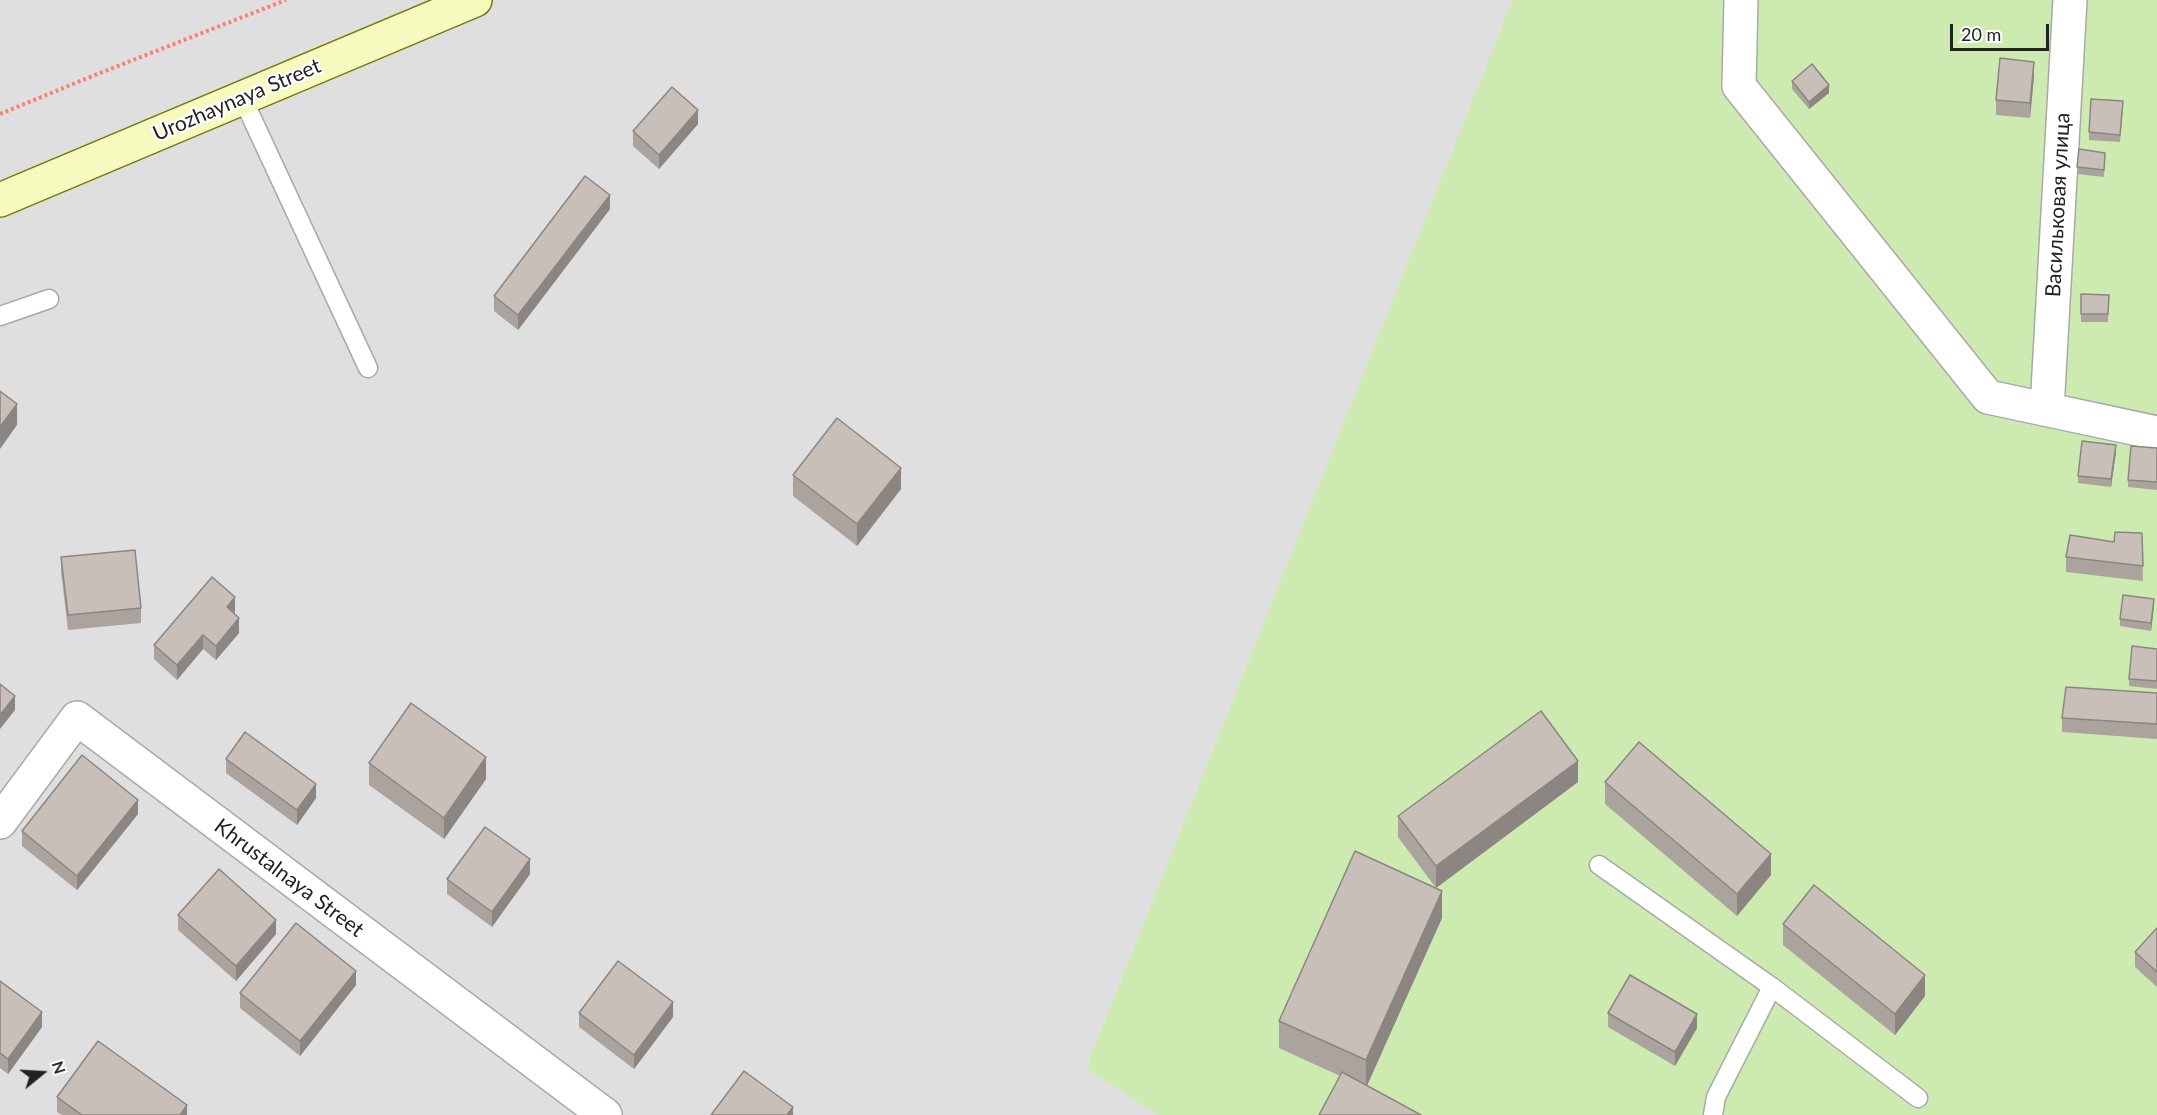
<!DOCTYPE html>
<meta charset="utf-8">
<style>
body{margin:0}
#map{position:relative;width:2157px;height:1115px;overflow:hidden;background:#f2efe9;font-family:Lato,sans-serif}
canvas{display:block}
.north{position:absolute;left:12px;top:1043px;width:60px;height:60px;-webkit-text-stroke:4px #fff;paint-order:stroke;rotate:72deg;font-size:16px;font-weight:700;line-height:24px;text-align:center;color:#222}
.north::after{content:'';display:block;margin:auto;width:21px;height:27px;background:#222;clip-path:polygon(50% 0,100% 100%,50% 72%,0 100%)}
.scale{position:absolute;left:1950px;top:24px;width:99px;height:27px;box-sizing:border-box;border:3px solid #222;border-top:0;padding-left:8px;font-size:18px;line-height:21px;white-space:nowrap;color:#222;-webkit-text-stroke:4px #fff;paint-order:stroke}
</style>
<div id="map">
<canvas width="2157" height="1115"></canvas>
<div class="north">N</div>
<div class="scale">20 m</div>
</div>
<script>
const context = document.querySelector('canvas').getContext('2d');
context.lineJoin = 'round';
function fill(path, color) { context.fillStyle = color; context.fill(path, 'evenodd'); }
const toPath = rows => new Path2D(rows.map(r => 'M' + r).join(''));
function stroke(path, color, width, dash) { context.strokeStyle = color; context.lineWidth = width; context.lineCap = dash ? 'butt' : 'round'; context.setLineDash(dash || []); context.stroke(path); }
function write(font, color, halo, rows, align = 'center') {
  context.font = font + ' Lato,sans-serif'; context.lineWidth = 4.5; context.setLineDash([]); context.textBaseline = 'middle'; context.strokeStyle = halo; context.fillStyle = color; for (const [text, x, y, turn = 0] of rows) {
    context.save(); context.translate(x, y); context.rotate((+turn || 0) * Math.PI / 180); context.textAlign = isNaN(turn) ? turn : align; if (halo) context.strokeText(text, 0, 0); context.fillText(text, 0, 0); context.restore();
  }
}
fill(toPath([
 [0,0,2157,0,2157,1115,0,1115]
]), '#e0dfdf');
fill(toPath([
 [1513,0,2157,0,2157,1115,1158,1115,1086,1068]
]), '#cdebb0');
const lane = toPath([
 [242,97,368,368],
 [0,316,49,299],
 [1599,865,1772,987,1918,1098],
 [1713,1115,1716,1097,1772,987]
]);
const street = toPath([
 [1741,0,1739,86,1988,397,2157,433],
 [2047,409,2070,0],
 [0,822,77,718,605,1115]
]);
const secondary = toPath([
 [0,200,475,0]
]);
stroke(lane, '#a9a9a9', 21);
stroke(street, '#a9a9a9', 36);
stroke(secondary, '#707d05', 36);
stroke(toPath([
 [0,114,95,75,286,0]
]), '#fa8072', 4, [3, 3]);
stroke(lane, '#fff', 18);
stroke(street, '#fff', 33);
stroke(secondary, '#f7fabf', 33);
fill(toPath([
 [2034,76,2030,118,1996,115,1996,100],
 [1792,81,1829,93,1809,109,1792,89],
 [2123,108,2120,142,2089,140,2089,132],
 [698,124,659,169,633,146,633,131],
 [2105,160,2104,177,2077,174,2077,167],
 [610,209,518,330,494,311,494,296],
 [2081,294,2109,295,2108,322,2081,322],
 [2157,448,2157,490,2128,487,2128,480],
 [2116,452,2111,487,2078,483,2078,476],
 [793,475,901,489,857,546,793,496],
 [2142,533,2143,581,2066,572,2066,557],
 [61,557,141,608,141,623,68,630,61,572],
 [2154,606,2151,631,2120,626,2120,619],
 [235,612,234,614,239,633,216,660,203,649,177,680,154,659,154,645],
 [2157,649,2157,689,2129,686,2129,679],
 [2157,693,2157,739,2062,732,2062,718],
 [226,759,316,798,297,825,226,773],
 [369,763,486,779,444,839,369,785],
 [1578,782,1436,888,1398,837,1398,816],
 [1605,782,1771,875,1737,916,1605,804],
 [138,814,77,890,22,846,22,831],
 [530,874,492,927,447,894,447,879],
 [178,915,276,934,236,981,178,930],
 [1442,918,1366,1086,1340,1076,1279,1048,1279,1021],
 [1783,924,1925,996,1895,1035,1783,945],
 [2157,928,2157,987,2135,967,2135,952],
 [0,981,42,1027,8,1074,0,1068],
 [356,985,300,1056,240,1008,240,993],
 [579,1013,673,1017,634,1069,579,1027],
 [1608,1013,1697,1028,1675,1066,1608,1027],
 [57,1097,187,1115,62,1115,57,1112]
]), '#aba49e');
fill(toPath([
 [2034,62,2034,76,2030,118,2030,103],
 [1829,85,1829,93,1809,109,1809,102],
 [698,110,698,124,659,169,659,155],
 [610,195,610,209,518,330,518,315],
 [17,404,17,425,0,449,0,427],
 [2116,445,2116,452,2111,487,2111,479],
 [901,468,901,489,857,546,857,524],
 [235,597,235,612,227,622,227,607],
 [2154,599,2154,606,2151,631,2151,623],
 [239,618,239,633,216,660,216,646],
 [203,635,203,649,177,680,177,665],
 [15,696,15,710,0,729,0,715],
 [486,757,486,779,444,839,444,818],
 [1578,761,1578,782,1436,888,1436,866],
 [316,784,316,798,297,825,297,810],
 [138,800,138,814,77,890,77,876],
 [1771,854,1771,875,1737,916,1737,894],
 [530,859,530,874,492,927,492,912],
 [1442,891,1442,918,1366,1088,1366,1060],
 [276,920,276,934,236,981,236,966],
 [356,971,356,985,300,1056,300,1041],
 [1925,975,1925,996,1895,1035,1895,1014],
 [673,1002,673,1017,634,1069,634,1055],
 [42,1012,42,1027,8,1074,8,1059],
 [1697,1014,1697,1028,1675,1066,1675,1052],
 [187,1105,187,1115,180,1115],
 [793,1107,793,1115,787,1115]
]), '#8b8681');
const building = toPath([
 [2000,58,2034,62,2030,103,1996,100,2000,58],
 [1812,64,1829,85,1809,102,1792,81,1812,64],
 [672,87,698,110,659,155,633,131,672,87],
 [2091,99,2123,101,2120,135,2089,132,2091,99],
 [2079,149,2105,153,2104,170,2077,167,2079,149],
 [585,176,610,195,518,315,494,296,585,176],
 [2081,294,2109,295,2108,314,2081,314,2081,294],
 [0,391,17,404,0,427,0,391],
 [837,418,901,468,857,524,793,475,837,418],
 [2082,441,2116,445,2111,479,2078,476,2082,441],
 [2131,446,2157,448,2157,482,2128,480,2131,446],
 [2115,532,2142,533,2143,566,2066,557,2070,535,2114,542,2115,532],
 [135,550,141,608,68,615,61,557,135,550],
 [212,577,235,597,227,607,239,618,216,646,203,635,177,665,154,645,212,577],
 [2123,595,2154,599,2151,623,2120,619,2123,595],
 [2132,646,2157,649,2157,681,2129,679,2132,646],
 [0,684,15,696,0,715,0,684],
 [2066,687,2157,693,2157,724,2062,718,2066,687],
 [411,703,486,757,444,818,369,763,411,703],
 [1541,711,1578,761,1436,866,1398,816,1541,711],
 [245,732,316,784,297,810,226,759,245,732],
 [1639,742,1771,854,1737,894,1605,782,1639,742],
 [82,755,138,800,77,876,22,831,82,755],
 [485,827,530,859,492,912,447,879,485,827],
 [1355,851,1442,891,1366,1060,1279,1021,1355,851],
 [219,869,276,920,236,966,178,915,219,869],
 [1814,885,1925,975,1895,1014,1783,924,1814,885],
 [296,923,356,971,300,1041,240,993,296,923],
 [2157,928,2157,972,2135,952,2157,928],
 [618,961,673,1002,634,1055,579,1013,618,961],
 [1630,975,1697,1014,1675,1052,1608,1013,1630,975],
 [0,981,42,1012,8,1059,0,1053,0,981],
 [98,1041,187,1105,180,1115,82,1115,57,1097,98,1041],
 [744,1071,793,1107,787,1115,711,1115,744,1071],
 [1342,1072,1421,1115,1319,1115,1342,1072]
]);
fill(building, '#c7bfb8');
stroke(building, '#8b8681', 1.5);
write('21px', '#222', '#fff', [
 ["Urozhaynaya Street",237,100,-23],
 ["Васильковая улица",2058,205,-87],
 ["Khrustalnaya Street",289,878,37]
]);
</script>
